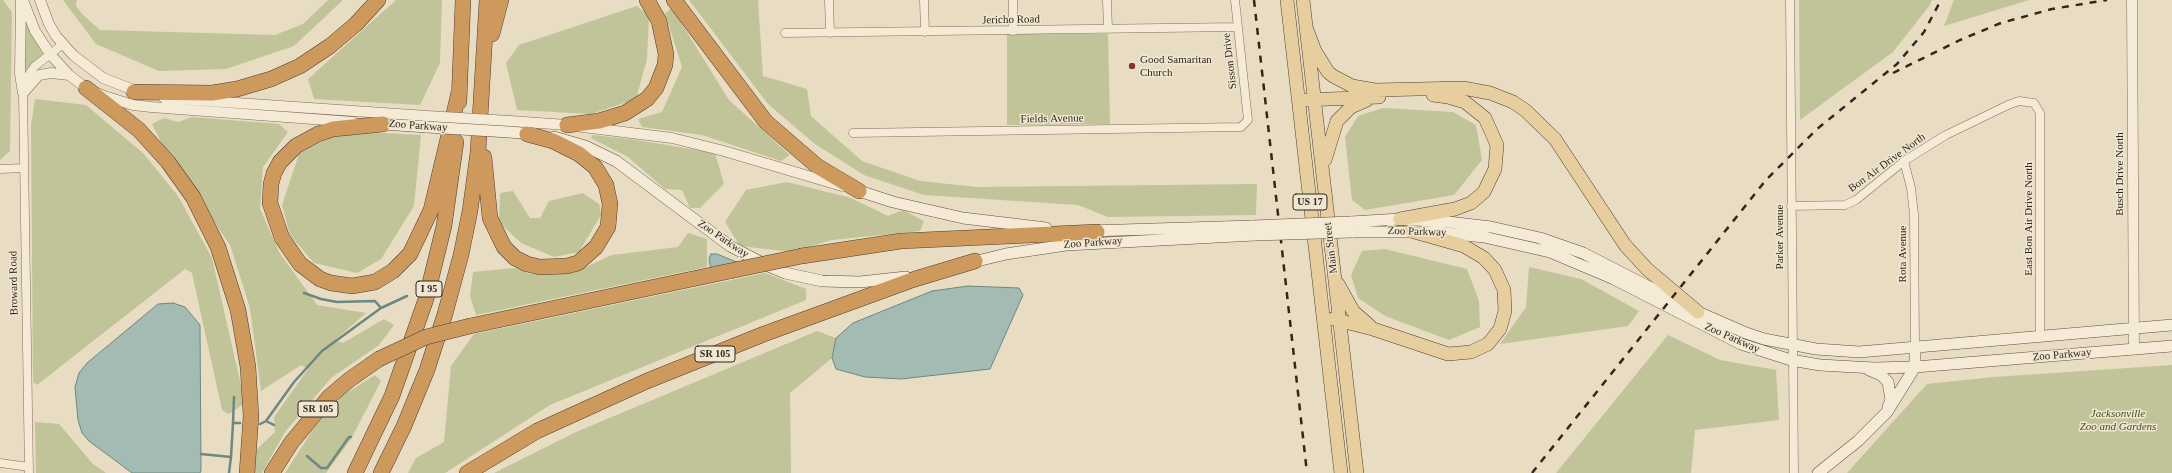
<!DOCTYPE html>
<style>
body{margin:0}
canvas{display:block;background:#e8dcc3}
</style>
<canvas width="2172" height="473"></canvas>
<script>
const context = document.querySelector('canvas').getContext('2d');
context.lineJoin = 'round';
function fill(path, color) { context.fillStyle = color; context.fill(path, 'evenodd'); }
const toPath = rows => new Path2D(rows.map(r => 'M' + r).join(''));
function stroke(path, color, width, dash) { context.strokeStyle = color; context.lineWidth = width; context.lineCap = dash ? 'butt' : 'round'; context.setLineDash(dash || []); context.stroke(path); }
function write(font, color, halo, rows, align = 'center') {
  context.font = font + ' "Times New Roman",serif'; context.lineWidth = 3; context.setLineDash([]); context.textBaseline = 'middle'; context.strokeStyle = halo; context.fillStyle = color; for (const [text, x, y, turn = 0] of rows) {
    context.save(); context.translate(x, y); context.rotate((+turn || 0) * Math.PI / 180); context.textAlign = isNaN(turn) ? turn : align; if (halo) context.strokeText(text, 0, 0); context.fillText(text, 0, 0); context.restore();
  }
}
fill(toPath([
 [0,0,3,0,12,12,10,151,0,160],
 [63,0,77,0,76,6,83,15,100,30,275,35,303,24,328,0,343,0,294,46,226,69,159,71,96,44],
 [396,0,442,0,440,63,420,105,314,99,308,79],
 [689,0,758,0,763,76,807,89,811,116,862,161,920,181,977,187,1257,184,1256,215,1108,217,1078,205,924,195,864,175,815,144,768,104],
 [1799,0,1932,0,1930,5,1893,52,1800,120],
 [1954,0,2029,0,1944,26],
 [637,6,649,16,647,59,636,99,591,114,517,110,506,63,519,45],
 [672,8,729,100,790,155,781,161,702,135,642,127,638,119,662,112,682,67,665,13],
 [23,23,26,23,43,54,25,70,23,69],
 [1007,34,1108,34,1110,124,1007,125],
 [35,99,86,105,144,154,178,196,212,258,245,403,229,414,222,410,192,273,185,269,37,385,33,382,31,125],
 [1383,108,1453,112,1476,125,1482,160,1454,195,1365,210,1352,200,1345,137,1358,116],
 [192,117,279,124,288,132,263,167,260,209,279,252,317,305,366,313,335,340,343,343,384,319,394,325,379,345,331,378,285,432,262,473,254,473,256,450,275,432,274,417,308,369,301,365,261,391,250,308,230,245,165,150,152,124,164,118,178,122],
 [363,132,421,135,414,206,381,259,357,273,314,263,290,235,282,205,299,154,328,138],
 [592,135,630,139,715,153,724,184,700,208,690,208,682,190,665,189,628,157,591,138],
 [787,182,851,198,888,216,903,210,924,221,920,231,832,240,791,252,740,246,725,222,746,190],
 [513,191,530,218,540,218,549,201,583,193,599,204,601,215,579,252,554,257,521,243,499,222,500,193],
 [688,233,707,239,707,267,476,315,470,296,473,272,515,268,531,274,573,273,612,255,678,247],
 [1385,249,1467,269,1479,301,1480,327,1449,340,1385,316,1358,298,1351,275,1362,251],
 [1529,267,1581,279,1639,311,1628,326,1500,344,1526,307],
 [765,273,806,289,806,300,550,405,445,473,408,473,416,458,444,442,451,366,474,334],
 [817,331,836,338,832,358,790,393,791,473,494,473,576,432],
 [1668,335,1720,360,1776,370,1779,420,1695,430,1691,473,1556,473],
 [2172,365,2172,473,1847,473,1927,384,1994,377],
 [375,375,381,381,351,439,326,473,285,473,314,428,342,396],
 [35,422,59,424,93,464,106,473,36,473]
]), '#c0c498');
const water = toPath([
 [711,254,717,254,739,263,713,268,710,266,709,258,711,254],
 [968,286,1019,288,1023,295,990,369,901,379,865,377,836,369,832,358,836,338,853,323,932,291,968,286],
 [173,303,185,307,200,325,201,470,200,473,132,473,89,441,82,433,78,420,75,387,79,373,87,363,158,304,173,303]
]);
fill(water, '#a4bbb4');
stroke(water, '#6d8880', 1);
stroke(toPath([
 [304,293,321,299,337,302,375,301,381,308],
 [266,421,274,425],
 [233,423,234,397],
 [260,424,266,421,294,382,322,351,381,308,407,296],
 [201,454,231,457,229,473],
 [307,456,321,468,327,468,349,437,351,437],
 [231,457,233,423,240,423]
]), '#6d8880', 2.5);
const minor = toPath([
 [829,0,830,33],
 [924,0,925,32],
 [1013,0,1013,31],
 [1107,0,1108,29],
 [1790,0,1794,473],
 [785,33,1237,27],
 [853,133,1241,127,1248,120,1235,0],
 [1904,161,1911,188,1914,214,1915,348],
 [0,169,23,168],
 [1791,206,1845,205,1856,200,1904,161,1946,135,2008,105,2019,101,2034,103,2040,113,2040,337],
 [0,463,29,467],
 [29,473,23,93,28,76,34,67,63,44]
]);
const tertiary = toPath([
 [21,0,20,74,23,93],
 [23,0,35,31,50,54,69,75,86,88,104,96,133,105,151,107,353,122],
 [40,0,49,24,56,36,73,55,103,78,141,93],
 [2132,0,2134,349],
 [23,93,39,75,51,73,69,75],
 [164,98,427,116],
 [510,121,567,125,672,138,724,151,842,186]
]);
const secondary = toPath([
 [383,124,427,127],
 [509,132,535,134],
 [554,137,585,146,616,161,730,246,768,266,785,273,822,281,860,282,906,277],
 [859,191,893,202,963,218,1046,228],
 [1351,222,1400,219,1448,222,1491,227,1540,238,1583,253,1698,312,1746,333,1764,339,1816,349,1859,352,2172,325],
 [1089,231,1253,226],
 [1352,232,1435,232,1484,237,1550,252,1614,279,1741,344,1791,360,1820,365,1874,368,1915,367,2172,346],
 [969,263,1006,254,1066,245,1255,235],
 [1869,370,1881,375,1888,382,1891,400,1888,407],
 [1818,473,1858,441,1887,412,1915,367,1915,348]
]);
const primary = toPath([
 [1287,0,1341,473],
 [1303,0,1357,473],
 [1306,27,1315,51,1328,72,1333,76,1352,86,1375,90,1463,88,1490,93,1513,102,1525,110,1555,139,1625,245,1647,269,1698,312],
 [1305,100,1379,97],
 [1325,160,1337,121,1351,107,1367,100],
 [1400,219,1455,209,1471,203,1484,192,1495,169,1497,145,1485,118,1465,102,1448,97,1433,95],
 [1338,284,1353,311,1370,326],
 [1333,319,1373,329,1448,354,1471,352,1488,344,1500,329,1505,311,1504,290,1495,270,1484,258,1464,246,1411,231]
]);
const motorway = toPath([
 [674,0,766,122,817,166,859,191],
 [492,34,501,0],
 [86,88,139,130,168,162,193,197,218,247,238,310,248,367,251,416,247,473],
 [134,92,212,93,237,89,271,79,300,66,330,46,356,24,378,0],
 [459,102,463,0],
 [383,124,333,129,318,134,296,146,280,162,274,173,271,184,270,203,282,238,300,264,320,279,331,283,352,286,375,282,393,271,410,254,431,210,459,92],
 [567,125,599,121,625,113,647,99,656,88,665,65,666,54,659,21,647,0],
 [484,157,490,218,504,247,515,258,527,264,540,267,567,266,578,263,596,247,608,227,610,204,606,185,595,167,579,154,553,141,527,134],
 [802,256,901,241,1097,232],
 [470,326,730,271],
 [272,473,291,443,329,397,349,380,379,359],
 [355,473,392,396,426,299,444,226,456,142],
 [381,473,404,426,427,370,445,314,461,255,470,211,478,152,487,0],
 [467,473,537,431,647,381,764,334,915,279,975,261]
]);
stroke(minor, '#806e5c', 9);
stroke(tertiary, '#806e5c', 11);
stroke(secondary, '#614f3f', 12);
stroke(primary, '#4e3d30', 14);
stroke(motorway, '#4e3d30', 16);
stroke(minor, '#f4ead5', 8);
stroke(tertiary, '#f4ead5', 10);
stroke(secondary, '#f4ead5', 11);
stroke(primary, '#e7ce9f', 13);
stroke(motorway, '#cd995d', 15);
stroke(toPath([
 [1254,0,1307,473],
 [1893,73,1960,40,2001,23,2052,9,2107,0],
 [1532,473,1766,180,1817,129,1897,64,1924,32,1941,0]
]), '#31271e', 2.5, [7, 7]);
const tertiaryBridge = toPath([
 [427,116,510,121]
]);
const secondaryBridge = toPath([
 [427,127,509,132],
 [1253,226,1351,222],
 [1255,235,1352,232]
]);
const motorwayBridge = toPath([
 [730,271,802,256],
 [379,359,426,337,470,326]
]);
stroke(tertiaryBridge, '#806e5c', 11, []);
stroke(secondaryBridge, '#614f3f', 12, []);
stroke(motorwayBridge, '#4e3d30', 16, []);
stroke(tertiaryBridge, '#f4ead5', 10);
stroke(secondaryBridge, '#f4ead5', 11);
stroke(motorwayBridge, '#cd995d', 15);
for (const [x, y, r, color] of [
 [1132,66,4,"#873336"]
]) { const dot = new Path2D(); dot.arc(x, y, r, 0, 2 * Math.PI); context.fillStyle = color; context.fill(dot); stroke(dot, '#f0e6d1', 1.5); }
for (const [x, y, w] of [
 [1310,202,34],
 [429,289,26],
 [715,354,40],
 [318,409,40]
]) { const box = new Path2D(); box.roundRect(x - w / 2, y - 8, w, 16, 3); context.fillStyle = '#f0e6d1'; context.fill(box); stroke(box, '#31271e', 1); }
write('bold 10px', '#31271e', null, [
 ["US 17",1310,202],
 ["I 95",429,289],
 ["SR 105",715,354],
 ["SR 105",318,409]
]);
write('11px', '#31271e', '#f0e6d1', [
 ["Jericho Road",1011,20,-1],
 ["Sisson Drive",1230,61,-97],
 ["Fields Avenue",1052,119,-1],
 ["Zoo Parkway",418,126,4],
 ["Bon Air Drive North",1887,163,-36],
 ["Busch Drive North",2120,174,-90],
 ["East Bon Air Drive North",2029,219,-90],
 ["Zoo Parkway",1417,232,2],
 ["Parker Avenue",1780,237,-90],
 ["Zoo Parkway",723,239,34],
 ["Zoo Parkway",1093,243,-4],
 ["Main Street",1331,248,-97],
 ["Rota Avenue",1903,254,-90],
 ["Broward Road",14,283,-91],
 ["Zoo Parkway",1732,338,24],
 ["Zoo Parkway",2062,355,-5]
]);
write('11px', '#31271e', '#f0e6d1', [
 ["Good Samaritan",1140,60],
 ["Church",1140,73]
], 'left');
write('italic 11px', '#434b27', '#f0e6d1', [
 ["Jacksonville",2118,414],
 ["Zoo and Gardens",2118,427]
]);
</script>
